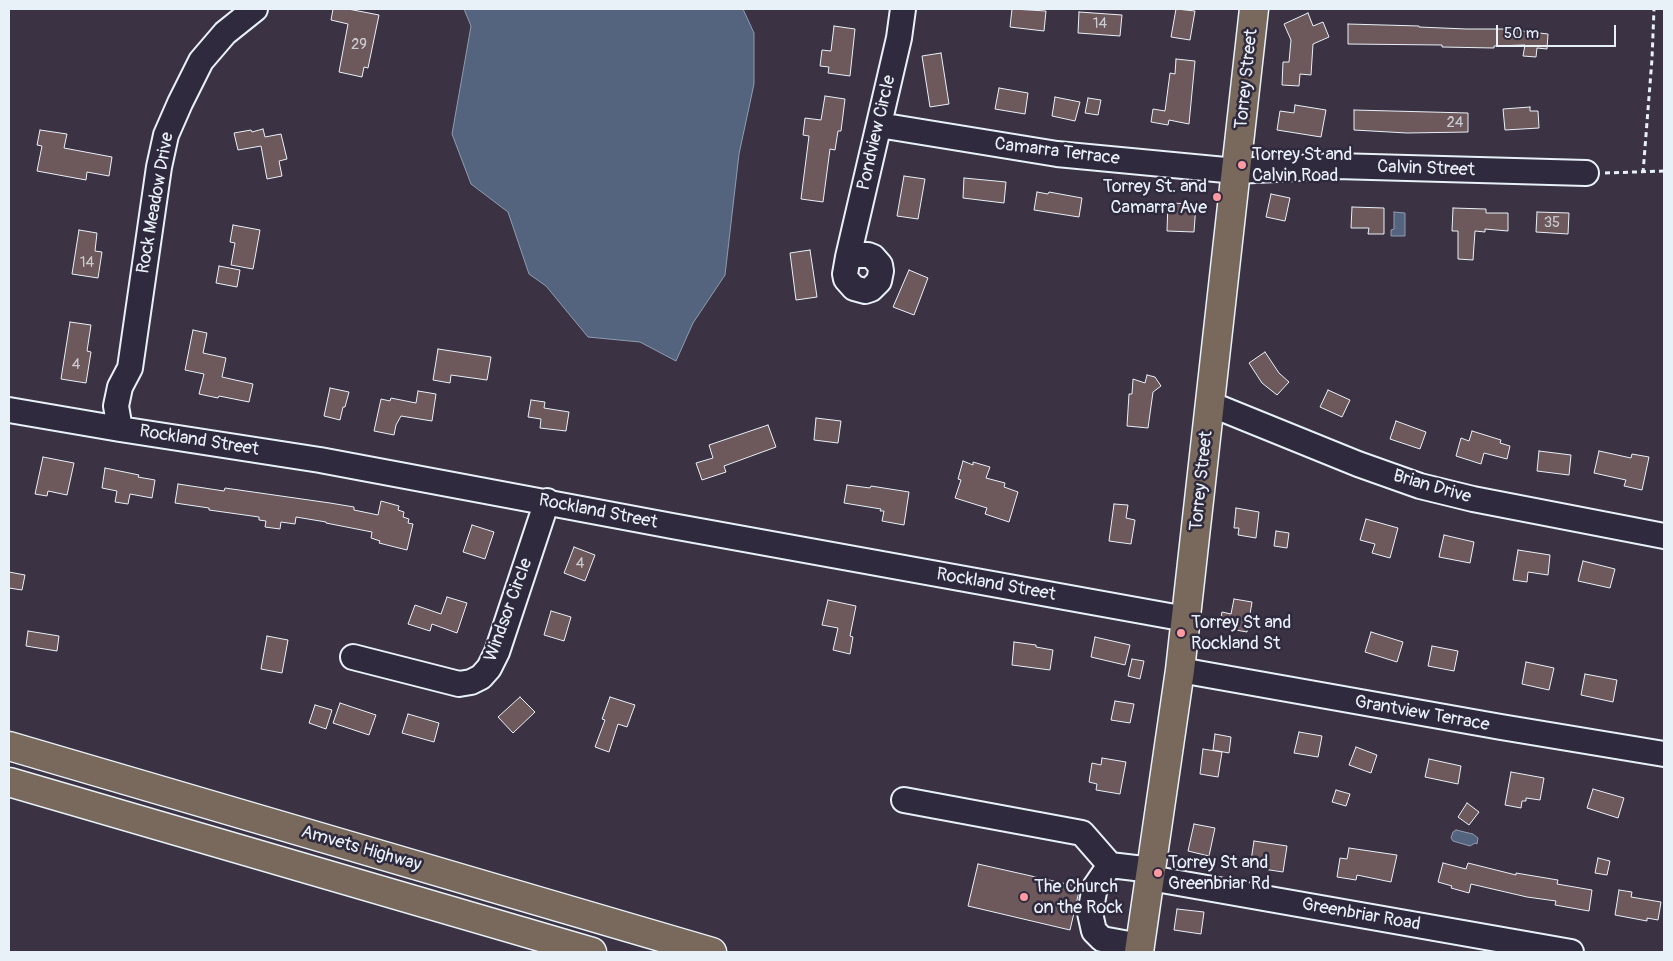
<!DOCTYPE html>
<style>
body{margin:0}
#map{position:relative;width:1673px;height:961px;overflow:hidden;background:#3b3343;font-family:Pangolin,sans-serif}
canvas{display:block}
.frame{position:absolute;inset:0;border:10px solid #e8f1f8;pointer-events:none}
.scale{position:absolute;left:1496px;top:25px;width:120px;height:22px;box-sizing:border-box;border:2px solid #e8f1f8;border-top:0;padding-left:6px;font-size:15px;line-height:18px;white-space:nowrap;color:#e8f1f8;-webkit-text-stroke:4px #2f2a3d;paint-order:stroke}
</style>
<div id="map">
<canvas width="1673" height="961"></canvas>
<div class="frame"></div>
<div class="scale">50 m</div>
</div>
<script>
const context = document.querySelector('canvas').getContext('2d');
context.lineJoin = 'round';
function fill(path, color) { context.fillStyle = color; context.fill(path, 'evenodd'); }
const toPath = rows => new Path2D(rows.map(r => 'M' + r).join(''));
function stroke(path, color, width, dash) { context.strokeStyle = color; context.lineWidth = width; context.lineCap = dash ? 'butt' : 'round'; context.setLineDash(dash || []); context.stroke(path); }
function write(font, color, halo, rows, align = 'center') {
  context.font = font + ' Pangolin,sans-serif'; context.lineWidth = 5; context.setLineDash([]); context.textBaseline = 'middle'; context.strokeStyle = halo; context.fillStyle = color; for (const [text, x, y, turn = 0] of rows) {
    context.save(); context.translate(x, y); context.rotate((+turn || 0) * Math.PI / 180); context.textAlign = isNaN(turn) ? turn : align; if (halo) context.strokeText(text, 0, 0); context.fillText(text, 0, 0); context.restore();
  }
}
const water = toPath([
 [464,9,743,9,754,33,754,84,739,154,725,275,693,323,676,361,640,342,588,337,546,286,529,274,508,212,471,184,452,134,471,26,464,9],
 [1394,212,1405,213,1405,236,1391,236,1391,230,1394,229,1394,212],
 [1456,830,1473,834,1478,838,1477,844,1475,843,1470,846,1453,841,1451,838,1453,832,1456,830]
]);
fill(water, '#54647f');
stroke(water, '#8f9caf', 1);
const building = toPath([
 [333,9,348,9,379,15,368,68,364,67,362,77,339,72,348,24,331,20,333,9],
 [1012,9,1046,11,1044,31,1010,27,1012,9],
 [1176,9,1195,11,1190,40,1171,37,1176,9],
 [1079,12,1122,15,1120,36,1078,33,1079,12],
 [1308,13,1313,26,1323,22,1329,37,1313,44,1311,75,1300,74,1299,86,1282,85,1283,62,1289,62,1291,40,1284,24,1308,13],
 [1348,24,1419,26,1419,27,1466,29,1505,29,1548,34,1547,49,1537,48,1536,57,1523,56,1525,45,1494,46,1494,48,1442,47,1442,45,1348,44,1348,24],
 [834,26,855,29,850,76,828,73,829,67,820,66,822,50,831,51,834,26],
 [941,53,949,104,930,107,922,56,941,53],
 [1176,59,1195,61,1189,124,1169,120,1168,125,1151,122,1153,109,1165,111,1170,73,1175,74,1176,59],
 [999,88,1028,93,1025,114,995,109,999,88],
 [825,96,845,99,841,131,838,131,835,150,830,149,823,202,801,199,809,136,803,135,805,118,821,120,825,96],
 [1055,97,1080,102,1075,121,1052,116,1055,97],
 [1088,98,1101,100,1098,115,1085,113,1088,98],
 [1295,105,1326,110,1321,137,1277,130,1280,111,1294,113,1295,105],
 [1530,107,1530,111,1538,111,1539,128,1505,130,1503,109,1530,107],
 [1354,110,1468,113,1468,132,1407,133,1354,130,1354,110],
 [263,129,265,137,281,134,287,159,279,161,282,176,267,179,261,146,238,150,234,133,251,130,252,132,263,129],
 [40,130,67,134,64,148,112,157,109,176,87,172,86,180,37,171,42,146,37,145,40,130],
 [904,176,925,179,918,219,897,216,904,176],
 [964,178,1006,182,1004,203,963,198,964,178],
 [1037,192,1048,194,1049,192,1082,198,1079,217,1034,210,1037,192],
 [1271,194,1290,198,1285,221,1266,217,1271,194],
 [1168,203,1196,204,1194,232,1167,231,1168,203],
 [1352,207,1384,208,1384,234,1368,234,1369,228,1351,228,1352,207],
 [1453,208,1486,209,1486,213,1508,213,1508,231,1485,229,1485,232,1475,231,1473,260,1458,259,1458,231,1452,231,1453,208],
 [1537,212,1569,213,1568,234,1536,232,1537,212],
 [233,225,260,230,253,269,231,265,235,243,230,242,233,225],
 [79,230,97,233,95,251,102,252,98,278,72,274,79,230],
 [810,250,817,297,796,300,790,253,810,250],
 [219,266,240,270,237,287,216,283,219,266],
 [909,270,928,278,914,315,893,307,909,270],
 [70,322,91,325,87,351,91,352,86,383,61,379,70,322],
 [193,330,207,333,203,353,226,358,222,377,253,384,249,402,219,396,218,398,199,394,204,374,185,370,193,330],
 [438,349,491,357,487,380,451,375,450,383,433,380,438,349],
 [1265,352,1279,373,1289,382,1277,395,1262,383,1249,363,1265,352],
 [1147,375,1155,377,1161,386,1153,392,1148,428,1127,426,1129,394,1132,394,1133,379,1145,383,1147,375],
 [330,388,349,392,345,407,343,407,340,420,324,416,330,388],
 [1328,390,1350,400,1342,417,1320,407,1328,390],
 [418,391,436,394,432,421,401,416,396,425,394,435,374,431,381,399,390,401,391,398,416,403,418,391],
 [531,400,545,402,544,408,569,412,566,431,540,428,541,419,528,417,531,400],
 [816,418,841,421,838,443,814,440,816,418],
 [1396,421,1426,432,1420,449,1390,439,1396,421],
 [768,425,776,447,724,466,726,472,702,480,696,463,713,458,709,445,768,425],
 [1472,431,1501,440,1500,443,1510,446,1507,459,1484,453,1481,464,1456,456,1461,438,1469,441,1472,431],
 [1539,451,1571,455,1569,475,1537,471,1539,451],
 [1599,451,1631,458,1632,454,1649,457,1642,490,1624,486,1626,480,1594,473,1599,451],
 [43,457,74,463,67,495,48,491,47,496,35,494,43,457],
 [963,461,973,465,973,462,990,467,986,478,1005,483,1004,487,1018,492,1009,522,985,514,987,508,955,498,961,480,958,479,963,461],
 [105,468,139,475,138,477,155,480,152,498,130,494,128,504,115,502,117,491,102,488,105,468],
 [178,484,224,491,225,488,330,503,354,507,354,510,378,515,381,501,399,506,398,510,404,512,403,517,409,519,408,523,413,524,407,550,379,543,380,541,371,538,372,532,326,523,326,522,296,517,295,524,281,522,280,529,265,527,266,521,259,520,259,517,209,510,209,508,175,503,178,484],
 [847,485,870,488,871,486,909,492,904,525,882,521,884,511,880,511,881,509,844,503,847,485],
 [1114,504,1128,505,1126,518,1135,520,1131,544,1109,541,1114,504],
 [1236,508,1259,512,1256,538,1238,535,1239,528,1234,528,1236,508],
 [1366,519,1398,528,1390,558,1372,553,1375,544,1360,540,1366,519],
 [472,525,494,532,485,559,463,552,472,525],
 [1276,531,1289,533,1287,548,1274,546,1276,531],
 [1444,535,1474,542,1470,563,1439,557,1444,535],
 [574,547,595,555,585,581,564,573,574,547],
 [1518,550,1550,555,1548,575,1528,572,1527,582,1513,580,1518,550],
 [1583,561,1615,569,1610,588,1578,581,1583,561],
 [9,572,25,575,22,590,9,588,9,572],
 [447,597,467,603,457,633,432,624,430,631,408,624,415,605,441,614,447,597],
 [1234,599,1252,602,1247,632,1219,627,1222,612,1231,614,1234,599],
 [828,600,856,606,850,636,853,637,850,654,833,650,838,628,822,625,828,600],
 [551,611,571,617,564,641,544,635,551,611],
 [28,631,59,636,57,651,26,646,28,631],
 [1371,632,1403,642,1397,662,1365,652,1371,632],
 [267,636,288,640,282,673,261,669,267,636],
 [1095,637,1130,645,1125,665,1091,657,1095,637],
 [1014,642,1036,645,1036,647,1053,650,1050,670,1012,665,1014,642],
 [1432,646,1458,651,1454,671,1428,666,1432,646],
 [1132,659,1144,661,1140,679,1128,676,1132,659],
 [1526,662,1554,668,1549,690,1522,684,1526,662],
 [1585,674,1617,680,1613,702,1581,695,1585,674],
 [520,697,535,712,513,733,498,717,520,697],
 [610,697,635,705,627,727,618,724,609,752,595,747,605,720,602,719,610,697],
 [1115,701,1134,704,1130,723,1111,720,1115,701],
 [340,703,376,715,369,735,333,723,340,703],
 [315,705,332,710,326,729,309,723,315,705],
 [408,714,439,723,434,742,402,733,408,714],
 [1299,732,1322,736,1318,757,1294,753,1299,732],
 [1215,734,1231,737,1229,753,1213,750,1215,734],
 [1356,747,1377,755,1371,773,1349,765,1356,747],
 [1203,749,1222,752,1218,777,1200,774,1203,749],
 [1102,758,1126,762,1120,794,1096,790,1097,784,1089,782,1092,763,1101,765,1102,758],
 [1429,759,1461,766,1458,784,1425,777,1429,759],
 [1511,772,1544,778,1540,800,1526,798,1526,801,1522,801,1521,808,1505,805,1511,772],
 [1593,789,1624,798,1618,818,1587,808,1593,789],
 [1336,790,1350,794,1346,806,1332,802,1336,790],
 [1467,803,1479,812,1469,825,1458,817,1467,803],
 [1194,824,1215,828,1209,856,1188,851,1194,824],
 [1254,841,1287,846,1283,872,1250,867,1254,841],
 [1349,848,1397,855,1391,882,1357,875,1356,880,1337,877,1340,858,1347,859,1349,848],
 [1598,858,1610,861,1607,875,1595,873,1598,858],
 [1443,863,1466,869,1468,863,1516,875,1516,873,1558,880,1557,884,1592,890,1589,911,1555,905,1556,901,1527,897,1471,884,1469,893,1451,888,1452,886,1438,882,1443,863],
 [978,864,1080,887,1070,930,968,906,978,864],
 [1619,890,1632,892,1631,897,1661,902,1658,920,1647,918,1647,921,1615,915,1619,890],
 [1177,909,1204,912,1201,934,1174,930,1177,909]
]);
fill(building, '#6d585b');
stroke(building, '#e8f1f8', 1);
const minor = toPath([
 [879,125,1057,154,1236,171,1336,166,1586,173],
 [856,255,868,255,873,257,880,265,881,271,879,281,871,289,865,291,854,288,846,279,845,274,848,257,856,255],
 [848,257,899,38,903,9],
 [1210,404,1358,464,1420,486,1473,499,1664,536],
 [9,410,120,429,320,460,672,526,1186,619],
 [120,429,116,406,120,387,130,368,159,167,166,135,180,103,201,61,225,33,255,9],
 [353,657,459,684,471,682,481,677,489,668,497,652,547,501],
 [1180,670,1501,727,1664,754],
 [904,800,1082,833,1110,865],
 [1150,878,1571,952],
 [1140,946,1102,939,1094,931,1090,913,1095,887,1110,865,1152,870]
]);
const major = toPath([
 [1139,952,1180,670,1254,9]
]);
const highway = toPath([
 [9,746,712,952],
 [9,782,592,952]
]);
stroke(minor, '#e8f1f8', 28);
stroke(major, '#e8f1f8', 31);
stroke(highway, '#e8f1f8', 31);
stroke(toPath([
 [1605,173,1664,171],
 [1643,173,1652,59,1654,9]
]), '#e8f1f8', 3, [5, 4]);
stroke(minor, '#2f2a3d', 24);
stroke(major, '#78695c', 28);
stroke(highway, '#78695c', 28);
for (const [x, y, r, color] of [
 [1242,165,5,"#ff9aa2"],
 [1217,197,5,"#ff9aa2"],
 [1181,633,5,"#ff9aa2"],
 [1158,873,5,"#ff9aa2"],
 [1024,897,5,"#ff9aa2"]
]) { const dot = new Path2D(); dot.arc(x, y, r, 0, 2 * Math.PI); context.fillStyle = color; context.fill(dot); stroke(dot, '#2f2a3d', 2); }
write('15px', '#c9cbd1', null, [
 ["14",1100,24],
 ["29",359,45],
 ["24",1455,123],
 ["35",1552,223],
 ["14",87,263],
 ["4",76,365],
 ["4",580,564]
]);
write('18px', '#e8f1f8', '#2f2a3d', [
 ["Torrey Street",1247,79,-84],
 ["Pondview Circle",877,133,-77],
 ["Camarra Terrace",1057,152,7],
 ["Calvin Street",1426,169,2],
 ["Rock Meadow Drive",156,203,-80],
 ["Rockland Street",199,441,9],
 ["Torrey Street",1202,481,-84],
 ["Brian Drive",1432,487,16],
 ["Rockland Street",598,512,11],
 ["Rockland Street",996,585,10],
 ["Windsor Circle",509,610,-70],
 ["Grantview Terrace",1422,714,10],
 ["Amvets Highway",361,849,16],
 ["Greenbriar Road",1361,915,10]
]);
write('18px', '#e8f1f8', '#2f2a3d', [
 ["Torrey St and",1252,155],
 ["Calvin Road",1252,176],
 ["Torrey St. and",1207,187,"right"],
 ["Camarra Ave",1207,208,"right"],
 ["Torrey St and",1191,623],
 ["Rockland St",1191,644],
 ["Torrey St and",1168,863],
 ["Greenbriar Rd",1168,884],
 ["The Church",1034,887],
 ["on the Rock",1034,908]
], 'left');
</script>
